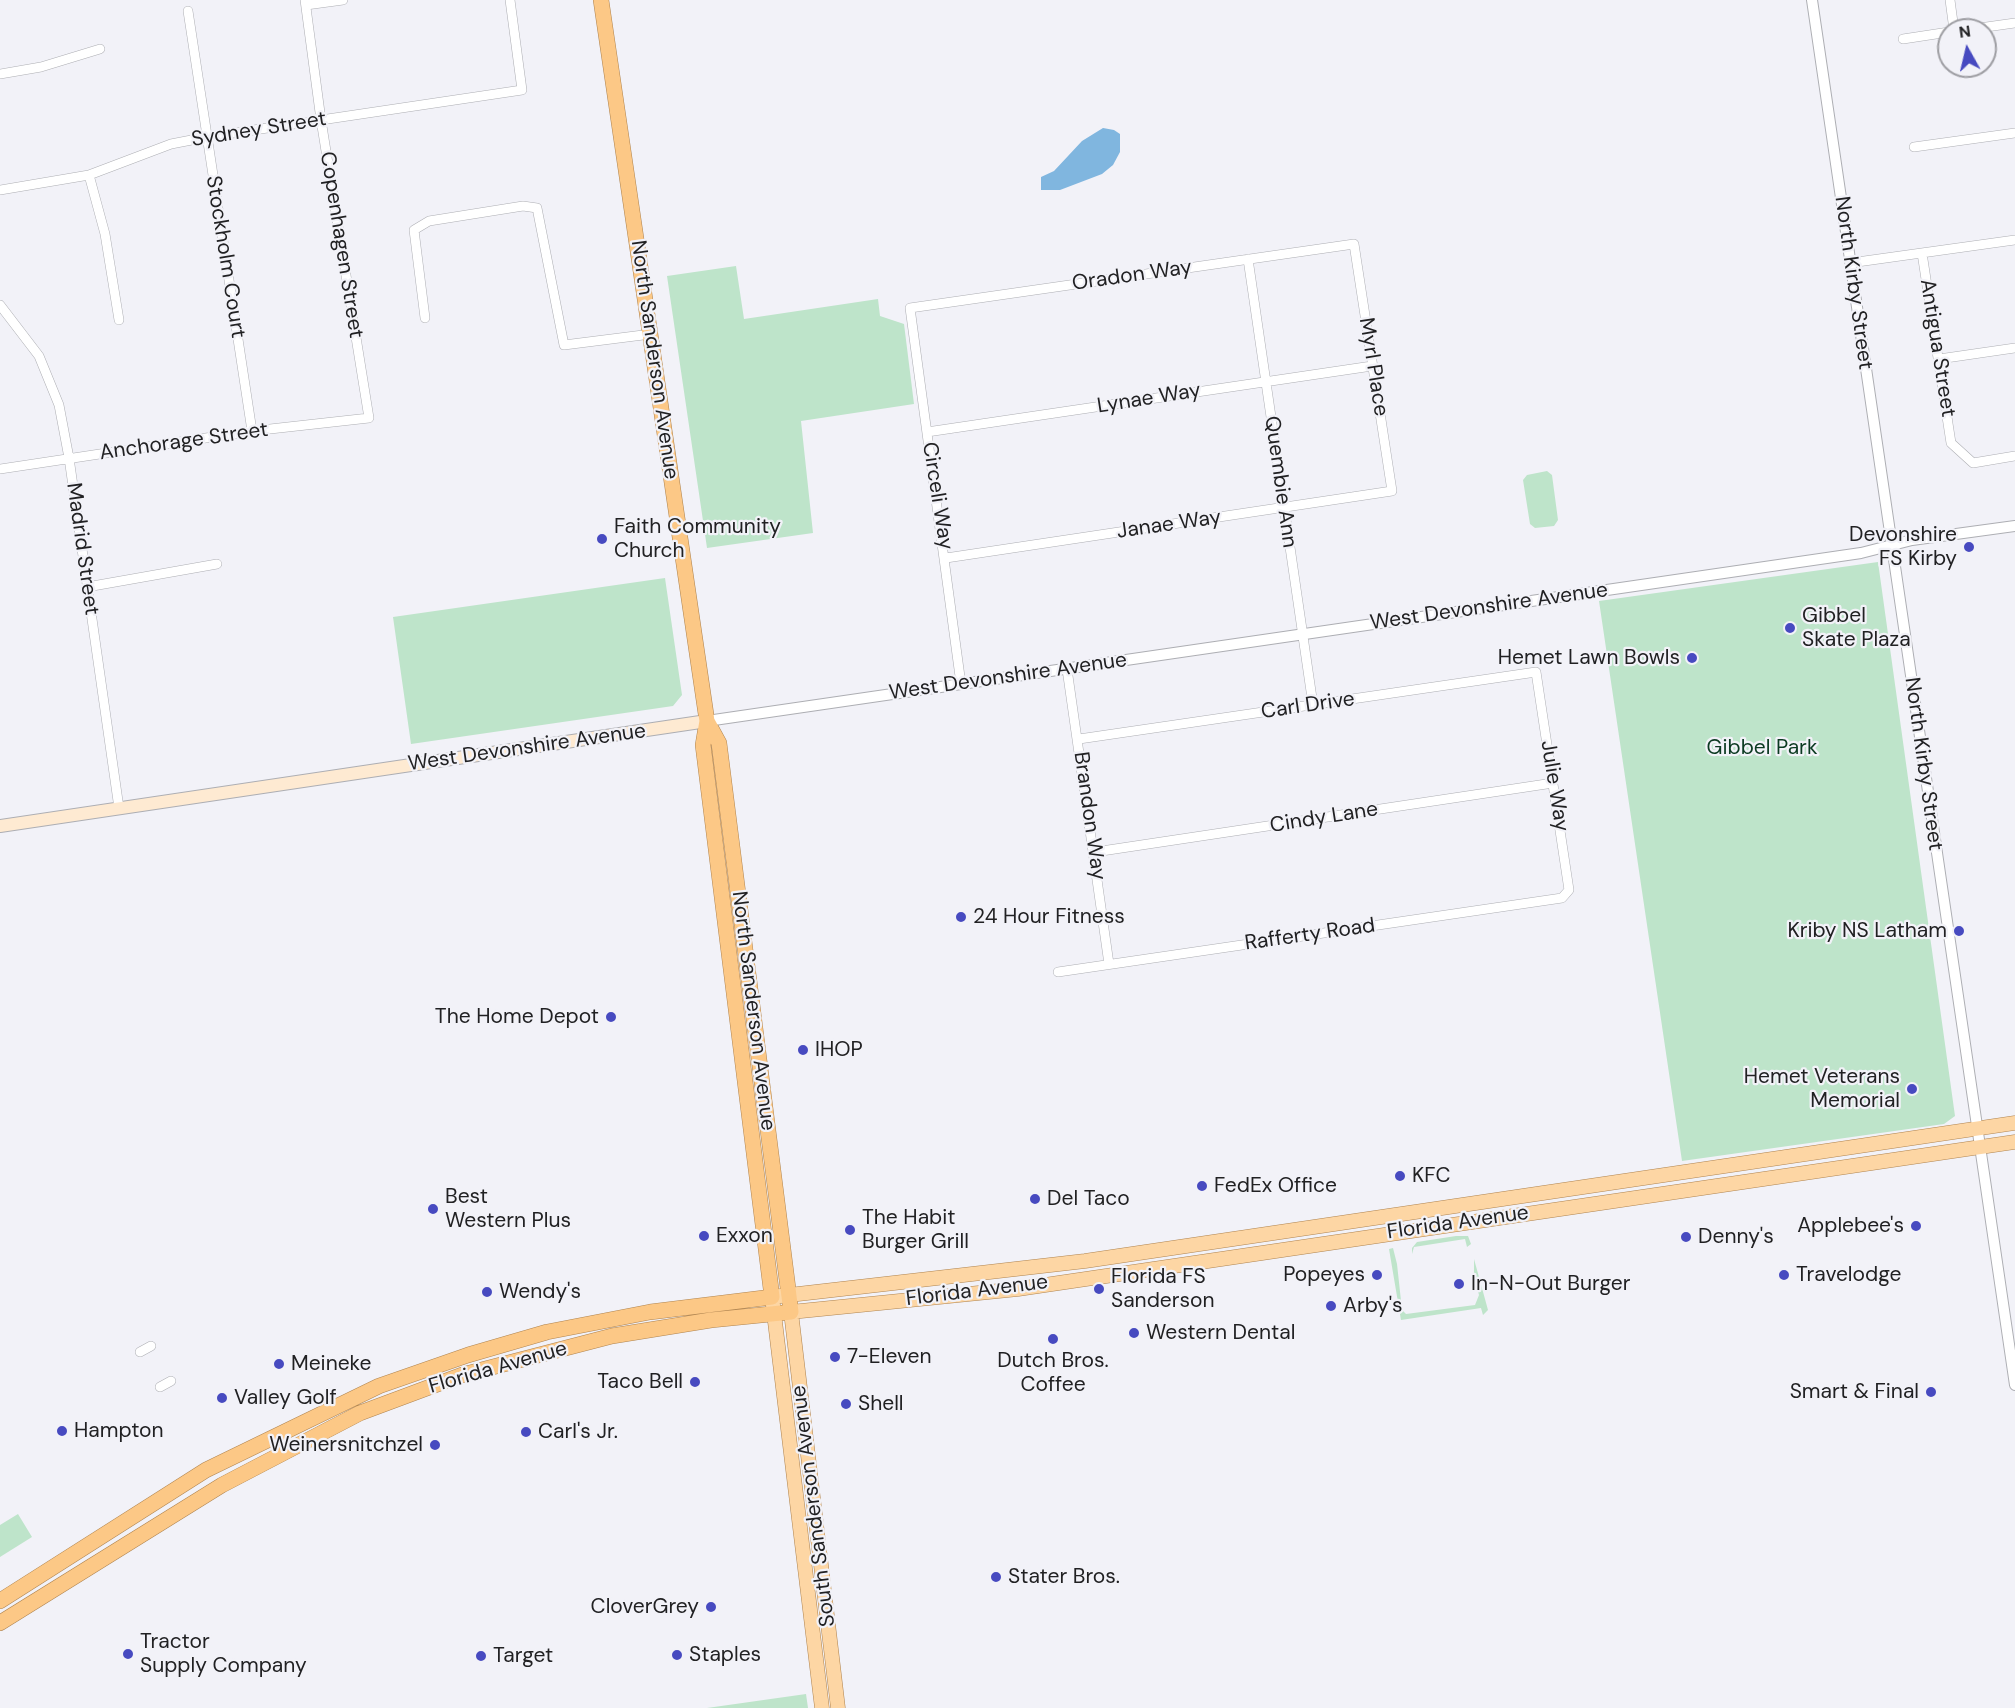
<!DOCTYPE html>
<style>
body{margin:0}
#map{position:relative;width:2015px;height:1708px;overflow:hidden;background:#f2f2f8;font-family:"DM Sans",sans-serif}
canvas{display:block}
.north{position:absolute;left:1937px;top:18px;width:60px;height:60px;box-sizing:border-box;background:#f2f2f8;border:2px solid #9e9ea3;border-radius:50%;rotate:352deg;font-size:16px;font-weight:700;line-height:24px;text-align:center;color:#212123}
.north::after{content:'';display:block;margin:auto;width:21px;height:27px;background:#474ac0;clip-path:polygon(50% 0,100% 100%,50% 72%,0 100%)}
</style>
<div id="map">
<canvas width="2015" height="1708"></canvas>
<div class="north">N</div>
</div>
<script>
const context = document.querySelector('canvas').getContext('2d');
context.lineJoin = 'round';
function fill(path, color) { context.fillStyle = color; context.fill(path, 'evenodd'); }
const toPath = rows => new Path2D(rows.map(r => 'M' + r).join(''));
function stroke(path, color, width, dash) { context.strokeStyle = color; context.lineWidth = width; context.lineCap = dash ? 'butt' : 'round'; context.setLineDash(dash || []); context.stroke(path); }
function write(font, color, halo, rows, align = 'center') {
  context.font = font + ' "DM Sans",sans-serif'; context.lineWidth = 4.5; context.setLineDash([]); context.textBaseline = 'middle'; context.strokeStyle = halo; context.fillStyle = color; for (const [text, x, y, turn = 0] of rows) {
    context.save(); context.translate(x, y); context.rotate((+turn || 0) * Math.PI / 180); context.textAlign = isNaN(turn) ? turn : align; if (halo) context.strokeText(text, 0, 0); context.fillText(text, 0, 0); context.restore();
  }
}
fill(toPath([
 [736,266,744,319,878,299,880,316,904,324,914,404,801,421,813,533,707,548,667,276],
 [1547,471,1552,475,1558,520,1554,526,1535,528,1530,524,1523,480,1527,475],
 [1878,562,1955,1116,1944,1124,1682,1161,1599,601],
 [665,578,682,695,673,706,411,744,393,617],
 [1456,1236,1468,1236,1471,1244,1467,1247,1465,1239,1414,1247,1412,1254,1412,1248,1417,1242],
 [1393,1248,1397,1264,1402,1310,1406,1314,1475,1305,1479,1295,1474,1277,1474,1259,1488,1310,1483,1315,1481,1308,1401,1320,1389,1249],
 [18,1514,32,1537,0,1557,0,1525],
 [806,1694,808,1708,707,1708]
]), '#bee4ca');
fill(toPath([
 [1103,128,1114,130,1120,134,1120,152,1113,165,1102,174,1060,190,1041,190,1041,177,1054,171,1082,141]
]), '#80b6df');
const minor = toPath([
 [1950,0,1954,30],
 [306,5,343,0],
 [188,11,252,431],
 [1965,30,2015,23],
 [1903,39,1949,32],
 [0,74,41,67,100,49],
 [1914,147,2015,133],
 [89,175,105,234,119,320],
 [0,190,89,175,171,144,207,137,522,90,510,0],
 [1922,253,1951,443,1973,463,2015,456],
 [1248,259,1313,705],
 [1850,263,2015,240],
 [0,305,39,356,59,405,69,458,119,808],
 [425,318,414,230,429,221,523,206,537,208,564,345,651,334],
 [1939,359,2015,348],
 [927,432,1372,366],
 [0,469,252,431,369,418,321,120,305,0],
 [946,558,1392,491,1354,244,910,308,961,684],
 [87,587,217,564],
 [1067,669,1109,964],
 [1095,852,1553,783],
 [1058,972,1562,898,1569,890,1536,672,1079,739],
 [140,1352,151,1346],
 [160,1387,171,1381]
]);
const tertiary = toPath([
 [1812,0,2015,1385],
 [707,721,1861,553,1912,540,2015,526]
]);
const secondary = toPath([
 [0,826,707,721]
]);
const primary = toPath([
 [822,1708,772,1297,1085,1261,2015,1123],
 [838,1708,791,1312,1018,1289,2015,1142]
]);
const trunk = toPath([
 [0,1601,206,1470,379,1386,468,1355,547,1332,650,1312,772,1297,703,745,707,721],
 [0,1623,222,1485,360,1413,462,1375,612,1336,711,1320,791,1312,719,743,707,721,601,0]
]);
stroke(minor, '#adaeb3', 10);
stroke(tertiary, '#adaeb3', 12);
stroke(secondary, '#adaeb3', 14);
stroke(primary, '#af8450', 15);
stroke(trunk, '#af8450', 16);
stroke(minor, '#fff', 9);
stroke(tertiary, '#fff', 10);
stroke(secondary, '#feead2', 12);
stroke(primary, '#fdd6a4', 14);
stroke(trunk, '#fcc886', 15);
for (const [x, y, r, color] of [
 [602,539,6,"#474ac0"],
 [1969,547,6,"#474ac0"],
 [1790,628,6,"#474ac0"],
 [1692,658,6,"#474ac0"],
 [961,917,6,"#474ac0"],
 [1959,931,6,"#474ac0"],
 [611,1017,6,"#474ac0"],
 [803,1050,6,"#474ac0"],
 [1912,1089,6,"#474ac0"],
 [1400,1176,6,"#474ac0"],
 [1202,1186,6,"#474ac0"],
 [1035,1199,6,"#474ac0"],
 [433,1209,6,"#474ac0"],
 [1916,1226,6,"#474ac0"],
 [850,1230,6,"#474ac0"],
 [704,1236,6,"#474ac0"],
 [1686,1237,6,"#474ac0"],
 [1377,1275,6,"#474ac0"],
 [1784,1275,6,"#474ac0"],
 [1459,1284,6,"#474ac0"],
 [1099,1289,6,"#474ac0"],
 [487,1292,6,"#474ac0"],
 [1331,1306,6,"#474ac0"],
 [1134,1333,6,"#474ac0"],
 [1053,1339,6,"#474ac0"],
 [835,1357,6,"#474ac0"],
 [279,1364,6,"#474ac0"],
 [695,1382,6,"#474ac0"],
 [1931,1392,6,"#474ac0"],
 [222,1398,6,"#474ac0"],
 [846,1404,6,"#474ac0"],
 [62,1431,6,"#474ac0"],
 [526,1432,6,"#474ac0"],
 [435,1445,6,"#474ac0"],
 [996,1577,6,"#474ac0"],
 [711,1607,6,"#474ac0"],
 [128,1654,6,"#474ac0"],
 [677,1655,6,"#474ac0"],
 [481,1656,6,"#474ac0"]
]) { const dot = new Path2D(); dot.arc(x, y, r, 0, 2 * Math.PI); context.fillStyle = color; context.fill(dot); stroke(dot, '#f2f2f8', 2); }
write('21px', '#212123', '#f2f2f8', [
 ["Sydney Street",259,130,-9],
 ["Copenhagen Street",341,245,81],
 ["Stockholm Court",225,257,81],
 ["Oradon Way",1132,276,-8],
 ["North Kirby Street",1853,283,82],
 ["Antigua Street",1937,348,81],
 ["North Sanderson Avenue",654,360,82],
 ["Myrl Place",1373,367,81],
 ["Lynae Way",1149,399,-9],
 ["Anchorage Street",184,442,-8],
 ["Quembie Ann",1280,482,82],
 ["Circeli Way",937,496,81],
 ["Janae Way",1169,525,-8],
 ["Madrid Street",82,549,82],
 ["West Devonshire Avenue",1489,607,-8],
 ["West Devonshire Avenue",1008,677,-8],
 ["Carl Drive",1308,706,-8],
 ["West Devonshire Avenue",527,748,-8],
 ["North Kirby Street",1923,764,82],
 ["Julie Way",1554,786,81],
 ["Brandon Way",1089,816,82],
 ["Cindy Lane",1324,818,-9],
 ["Rafferty Road",1310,935,-8],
 ["North Sanderson Avenue",753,1011,83],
 ["Florida Avenue",1458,1223,-8],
 ["Florida Avenue",977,1291,-7],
 ["Florida Avenue",498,1368,-16],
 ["South Sanderson Avenue",814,1506,-97]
]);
write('21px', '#212123', '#f2f2f8', [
 ["Faith Community",614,527],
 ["Church",614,551],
 ["Devonshire",1957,535,"right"],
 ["FS Kirby",1957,559,"right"],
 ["Gibbel",1802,616],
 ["Skate Plaza",1802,640],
 ["Hemet Lawn Bowls",1680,658,"right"],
 ["24 Hour Fitness",973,917],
 ["Kriby NS Latham",1947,931,"right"],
 ["The Home Depot",599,1017,"right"],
 ["IHOP",815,1050],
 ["Hemet Veterans",1900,1077,"right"],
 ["Memorial",1900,1101,"right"],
 ["KFC",1412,1176],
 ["FedEx Office",1214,1186],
 ["Best",445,1197],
 ["Western Plus",445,1221],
 ["Del Taco",1047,1199],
 ["The Habit",862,1218],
 ["Burger Grill",862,1242],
 ["Applebee's",1904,1226,"right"],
 ["Exxon",716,1236],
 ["Denny's",1698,1237],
 ["Popeyes",1365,1275,"right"],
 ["Travelodge",1796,1275],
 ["Florida FS",1111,1277],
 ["Sanderson",1111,1301],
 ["In-N-Out Burger",1471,1284],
 ["Wendy's",499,1292],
 ["Arby's",1343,1306],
 ["Western Dental",1146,1333],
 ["7-Eleven",847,1357],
 ["Dutch Bros.",1053,1361,"center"],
 ["Coffee",1053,1385,"center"],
 ["Meineke",291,1364],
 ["Taco Bell",683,1382,"right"],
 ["Smart & Final",1919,1392,"right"],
 ["Valley Golf",234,1398],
 ["Shell",858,1404],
 ["Hampton",74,1431],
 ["Carl's Jr.",538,1432],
 ["Weinersnitchzel",423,1445,"right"],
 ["Stater Bros.",1008,1577],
 ["CloverGrey",699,1607,"right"],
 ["Tractor",140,1642],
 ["Supply Company",140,1666],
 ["Staples",689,1655],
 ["Target",493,1656]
], 'left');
write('21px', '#0b3a21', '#f2f2f8', [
 ["Gibbel Park",1762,748]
]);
</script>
